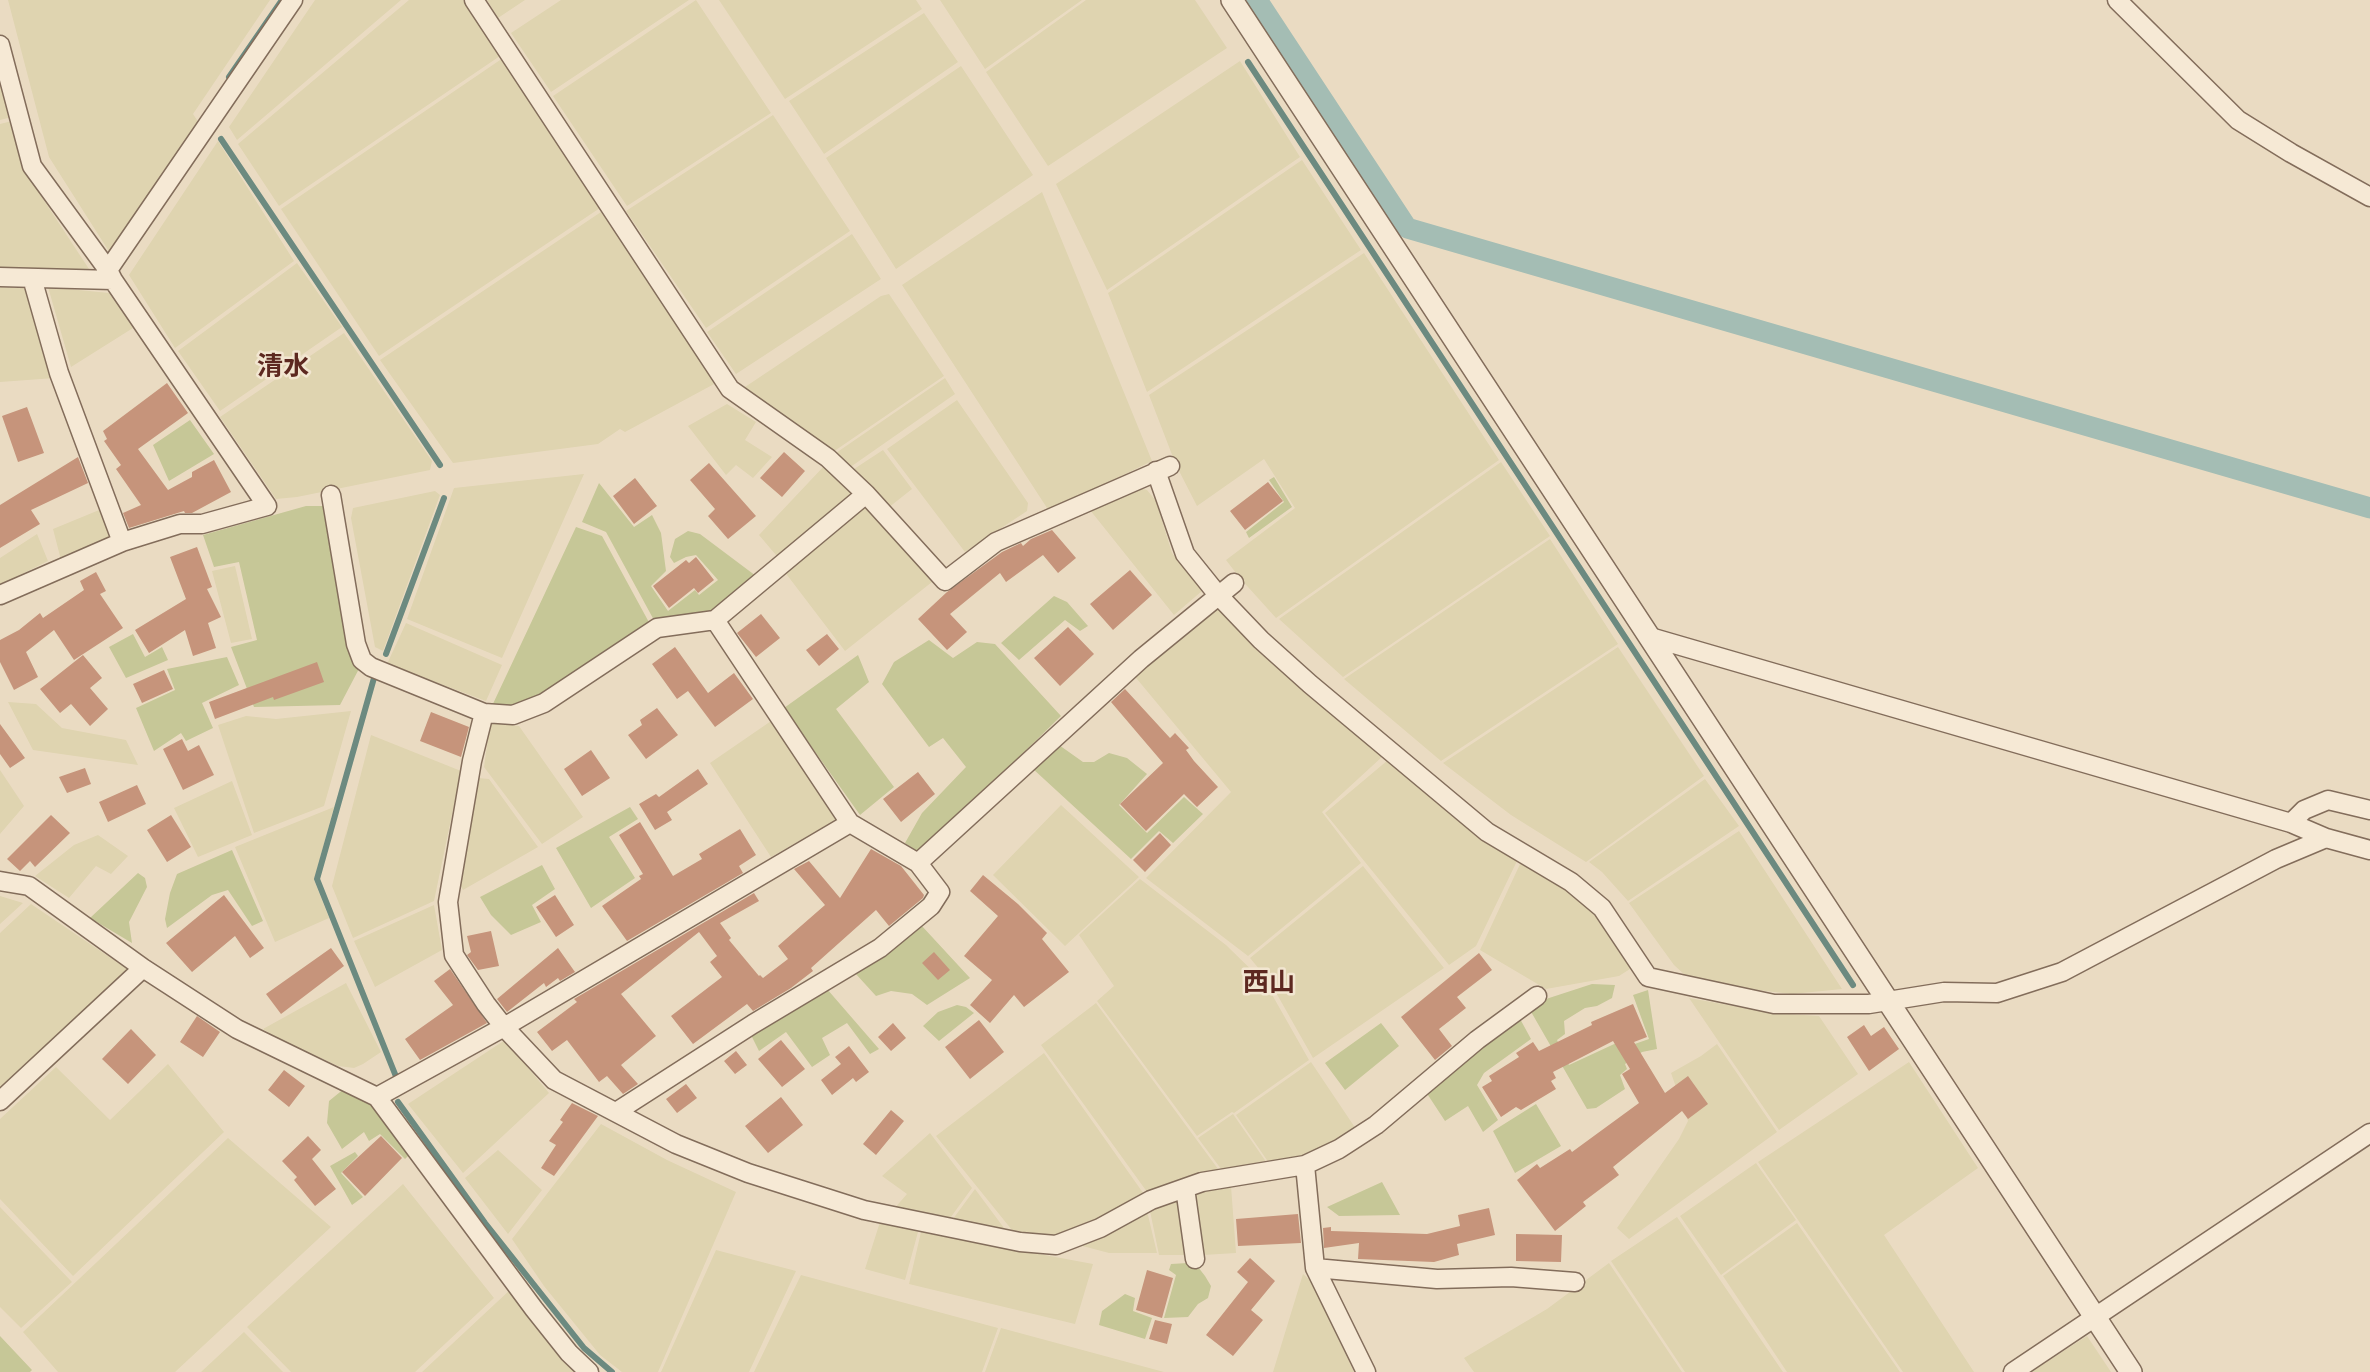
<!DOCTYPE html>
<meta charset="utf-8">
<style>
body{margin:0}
canvas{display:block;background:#eadbc2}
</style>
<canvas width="2370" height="1372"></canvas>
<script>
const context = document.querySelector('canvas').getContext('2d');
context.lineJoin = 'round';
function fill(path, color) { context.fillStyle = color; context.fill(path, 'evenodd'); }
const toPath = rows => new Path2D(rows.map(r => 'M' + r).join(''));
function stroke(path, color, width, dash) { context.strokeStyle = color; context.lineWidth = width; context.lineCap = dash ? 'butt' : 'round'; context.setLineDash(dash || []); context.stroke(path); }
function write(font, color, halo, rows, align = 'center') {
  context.font = font + ' "Noto Serif","Noto Sans JP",serif'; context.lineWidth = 5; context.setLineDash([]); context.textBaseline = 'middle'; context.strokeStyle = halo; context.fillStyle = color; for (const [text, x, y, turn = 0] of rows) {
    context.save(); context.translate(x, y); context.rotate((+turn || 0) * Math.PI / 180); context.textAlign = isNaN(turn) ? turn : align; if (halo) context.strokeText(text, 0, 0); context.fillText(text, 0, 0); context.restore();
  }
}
fill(toPath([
 [8,0,270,0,193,114,199,123,110,253,49,157],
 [315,0,401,0,237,140,229,127],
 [409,0,463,0,500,56,279,206,238,144],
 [487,0,525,0,498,18],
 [561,0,689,0,551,92,511,33],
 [696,0,771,113,627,206,553,96],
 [719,0,916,0,922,9,785,99],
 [940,0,1082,0,985,69],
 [1086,0,1195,0,1227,48,1048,166,986,72],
 [924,13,958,62,824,154,789,101],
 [503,58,600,208,379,356,281,209],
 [1240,61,1300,157,1107,290,1056,184],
 [961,66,1033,175,896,269,826,158],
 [0,76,12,117,0,120],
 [773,115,850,231,706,328,626,211],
 [12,121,26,173,89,269,0,269,0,124],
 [218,141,294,261,175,348,129,275],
 [1302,160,1361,250,1147,392,1108,293],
 [1042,192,1152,461,1049,511,902,285],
 [601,212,716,383,625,432,620,429,598,444,453,463,380,360],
 [852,234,881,279,736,374,707,332],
 [1364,253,1499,460,1276,618,1239,577,1226,560,1295,508,1264,459,1197,506,1176,465,1149,395],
 [297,263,342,327,220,411,178,351],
 [0,287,30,288,55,378,0,382],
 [48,287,109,293,133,328,71,367],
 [889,294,944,376,830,454,742,389,881,296],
 [344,333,432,461,430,470,297,497,276,499,220,417],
 [945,378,955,394,849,468,833,455],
 [957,400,1028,503,1027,511,965,552,887,449],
 [727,404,756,422,745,440,772,457,753,478,736,465,726,475,688,426],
 [883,450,912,489,888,508,851,471],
 [1501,462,1550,536,1343,677,1279,619],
 [825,465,857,494,781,561,759,535],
 [584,474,502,658,407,619,454,488],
 [1134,487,1147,490,1156,501,1172,553,1202,591,1174,615,1090,510],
 [435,491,440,495,383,651,375,647,351,518,353,508],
 [863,502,932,582,845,651,784,571],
 [104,508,114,537,61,560,53,529],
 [37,534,48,561,0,585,0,558],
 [1550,539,1618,644,1441,761,1344,679],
 [235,566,252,639,231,643,212,571],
 [1211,608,1221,610,1262,655,1383,756,1322,812,1361,863,1248,956,1146,878,1231,792,1132,673],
 [406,623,502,665,486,701,387,664],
 [1618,647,1704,776,1586,862,1511,815,1443,763],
 [8,702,36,704,62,728,126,740,138,765,33,750],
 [351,711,324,806,254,833,218,725,246,716,276,719],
 [774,719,839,818,771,857,710,763],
 [490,723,519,726,583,817,542,844,484,767],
 [371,735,461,771,434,901,353,938,332,886],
 [1388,760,1493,846,1517,861,1476,946,1449,965,1325,813],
 [0,770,24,806,0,834],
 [478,778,489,779,538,847,463,890,458,881],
 [1705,779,1739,826,1628,901,1602,872,1589,862],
 [232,781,252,835,198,857,174,808],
 [1061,805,1139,877,1065,946,993,875],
 [334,807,314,880,329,918,275,942,235,847],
 [1739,831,1842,989,1792,994,1731,987,1686,976,1674,965,1629,903],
 [98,835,128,856,111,874,96,866,69,898,35,876,74,845],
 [1521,862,1583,899,1604,922,1630,961,1630,969,1619,976,1546,989,1480,950],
 [1363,866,1444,968,1313,1058,1270,982,1250,958],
 [1140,879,1226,945,1266,984,1309,1060,1234,1113,1232,1112,1197,1136,1097,1001,1114,986,1079,935],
 [0,896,23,903,0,924],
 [31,904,130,971,0,1091,0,933],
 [434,905,442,950,375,987,354,941],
 [346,983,381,1052,363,1064,354,1068,338,1066,275,1037,263,1029],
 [1689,998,1772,1013,1819,1016,1858,1074,1779,1130],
 [1096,1003,1221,1173,1150,1196,1041,1045],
 [505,1040,549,1093,463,1173,408,1104],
 [1717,1044,1777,1132,1629,1239,1617,1228,1679,1139,1688,1121,1671,1073,1701,1056],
 [1044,1053,1146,1197,1061,1239,1016,1235,936,1136],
 [1311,1062,1358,1132,1306,1160,1271,1166,1236,1115],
 [1909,1062,1978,1168,1884,1235,1974,1372,1903,1372,1758,1162],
 [168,1064,224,1132,73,1276,0,1199,0,1119,56,1067,110,1120],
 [1233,1114,1269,1166,1224,1173,1198,1138],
 [601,1124,667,1160,736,1192,658,1372,622,1372,600,1355,544,1286,512,1239],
 [930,1133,972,1188,948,1221,893,1210,907,1194,882,1176],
 [228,1138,331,1227,175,1372,58,1372,23,1332],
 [498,1150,542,1190,508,1234,465,1178],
 [1756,1163,1796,1220,1721,1275,1680,1216],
 [403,1184,494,1298,415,1372,291,1372,247,1327],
 [1231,1186,1236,1253,1203,1255,1194,1197,1197,1190],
 [975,1189,1007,1232,950,1223],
 [1177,1200,1187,1255,1159,1255,1150,1211],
 [0,1207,72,1282,21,1328,0,1307],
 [1147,1211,1157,1253,1109,1253,1075,1244],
 [1677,1217,1783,1372,1685,1372,1611,1261],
 [880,1222,918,1232,905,1280,865,1269],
 [1797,1223,1900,1372,1787,1372,1723,1276],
 [921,1232,1093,1264,1075,1324,909,1284],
 [716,1250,796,1271,749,1372,661,1372],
 [1609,1263,1682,1372,1474,1372,1464,1358,1547,1309],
 [1303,1274,1311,1281,1354,1372,1273,1372],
 [801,1275,998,1328,982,1372,754,1372],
 [511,1289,541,1332,575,1372,422,1372],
 [1001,1328,1164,1372,985,1372],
 [244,1332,283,1372,201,1372],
 [2087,1336,2111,1372,2031,1372]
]), '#dfd4b0');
fill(toPath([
 [190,420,214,454,169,481,153,445],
 [1274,477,1292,507,1249,538,1246,532,1284,502,1269,480],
 [599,483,634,527,652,515,661,533,666,571,651,586,668,611,695,590,699,595,718,580,696,555,686,557,674,563,670,557,675,539,688,531,700,534,756,576,715,613,655,622,606,532,582,522],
 [306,506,324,506,361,665,340,705,254,707,231,647,257,640,239,562,214,567,203,535],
 [576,527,602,536,651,626,542,699,513,710,491,708],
 [1054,596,1067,602,1088,626,1080,631,1065,620,1019,660,1001,643],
 [133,634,145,657,162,647,168,660,126,678,109,647],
 [929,640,953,658,977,642,995,644,1061,716,920,854,905,843,922,813,966,767,943,738,929,747,882,684,894,662],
 [858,655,869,682,836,709,894,787,860,815,784,708],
 [227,657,239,685,202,703,213,728,186,741,181,733,154,751,136,708,175,690,167,669],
 [1059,745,1083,762,1094,762,1109,753,1127,758,1147,774,1119,805,1147,833,1184,797,1203,814,1173,843,1159,831,1131,859,1032,768],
 [630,807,638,819,609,837,635,878,591,908,556,848],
 [232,850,263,921,252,926,228,890,212,895,167,928,165,919,170,893,177,874],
 [542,865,555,889,532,905,541,922,511,935,491,915,480,897],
 [138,873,145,878,147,887,129,922,132,943,90,918],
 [921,925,970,978,927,1005,912,994,891,991,876,996,855,973],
 [1592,984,1615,985,1612,998,1597,1006,1585,1008,1564,1021,1565,1034,1557,1040,1569,1065,1625,1039,1629,1046,1649,1039,1633,995,1648,990,1657,1049,1642,1052,1625,1064,1627,1069,1620,1075,1625,1089,1596,1108,1587,1109,1530,1010,1531,1006,1546,999],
 [827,989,879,1049,870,1054,847,1023,822,1038,830,1055,812,1067,786,1032,759,1051,751,1035],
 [957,1005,966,1007,974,1013,939,1041,923,1026,938,1012],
 [1519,1017,1531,1039,1484,1073,1477,1085,1498,1120,1483,1132,1468,1106,1445,1121,1426,1092],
 [1381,1023,1399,1046,1345,1090,1325,1063],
 [345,1088,375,1100,412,1152,405,1159,380,1134,369,1141,364,1132,342,1149,327,1123,329,1101],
 [1536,1104,1561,1146,1515,1173,1493,1131],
 [355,1152,358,1156,341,1173,363,1197,352,1205,330,1166],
 [1382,1182,1400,1215,1339,1216,1327,1207],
 [1188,1263,1198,1267,1205,1276,1211,1286,1208,1298,1198,1304,1188,1317,1164,1318,1176,1275,1169,1270,1171,1264],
 [1125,1294,1135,1298,1133,1311,1152,1318,1145,1339,1099,1325,1102,1311],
 [0,1336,32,1370,30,1372,0,1372]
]), '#c6c797');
stroke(toPath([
 [1248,62,1853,985],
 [229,77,282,0],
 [221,139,440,465],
 [386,654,444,498],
 [374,678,317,879,397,1079],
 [398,1102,485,1223,584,1348,612,1372]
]), '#6c8a80', 6);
stroke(toPath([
 [1257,0,1407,228,2370,508]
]), '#a4bdb4', 21);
fill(toPath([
 [167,383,188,413,138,449,168,490,192,477,192,472,214,460,231,492,192,513,185,513,184,511,129,528,123,513,141,505,116,469,121,465,104,441,107,439,103,431],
 [27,407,44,453,18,462,2,416],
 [784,452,805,471,782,497,760,478],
 [78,457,88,483,31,510,40,524,0,548,0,505],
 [709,463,756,516,728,539,708,516,715,509,690,480],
 [635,478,657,506,634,524,613,496],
 [1268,482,1283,501,1245,530,1230,511],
 [1052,530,1076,558,1058,573,1043,555,1006,582,1000,573,950,614,967,632,947,650,918,619,947,592,1002,552,1021,543,1023,546,1031,539],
 [197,547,212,587,207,589,221,617,208,623,216,648,193,656,185,630,149,653,135,630,186,599,170,557],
 [696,557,714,580,698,593,694,588,669,608,653,586,686,560,689,563],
 [1130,570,1152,595,1113,630,1090,604],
 [96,572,106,591,100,594,123,628,74,660,54,630,26,652,38,677,14,690,0,662,0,640,19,630,40,613,43,618,84,590,80,581],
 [761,614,780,638,756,657,737,633],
 [1068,627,1094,654,1060,686,1034,658],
 [827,634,839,649,819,666,806,650],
 [675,647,708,693,734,673,753,699,715,727,688,691,677,699,652,664],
 [83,655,102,678,90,688,108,709,90,726,71,704,60,713,40,689],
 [317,662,324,682,274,700,273,697,215,719,209,702],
 [164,670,173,689,142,703,133,684],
 [1125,689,1170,738,1175,733,1189,748,1186,750,1194,761,1218,787,1197,807,1184,794,1146,831,1120,804,1163,763,1111,702],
 [657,708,678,735,646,759,628,735,642,725,640,720],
 [431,712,469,727,461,757,420,741],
 [0,724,25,758,10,768,0,754],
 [182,739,188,751,199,745,214,775,183,790,163,749],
 [591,750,610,778,582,796,564,769],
 [85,768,91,784,67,793,59,777],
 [698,769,708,784,667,812,672,820,655,830,639,804,656,794,659,797],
 [918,772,935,794,901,822,883,799],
 [137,785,146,804,108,822,99,802],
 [51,815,70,833,35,867,30,861,20,871,7,859],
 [171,815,191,847,167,862,147,830],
 [640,822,673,876,702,859,699,854,740,829,756,855,739,866,743,873,627,941,602,906,641,879,639,876,643,874,619,835],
 [1160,833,1171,845,1145,872,1133,860],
 [871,849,901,866,924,895,923,898,889,926,876,910,811,968,813,971,791,988,753,1011,747,1004,693,1044,671,1016,722,977,710,962,717,956,699,932,621,994,656,1036,621,1065,638,1084,623,1094,607,1076,599,1082,567,1040,552,1051,537,1032,577,1002,574,999,754,893,759,901,720,923,731,938,729,940,759,976,760,975,763,978,788,959,778,946,825,905,794,869,809,861,840,898],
 [983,875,1018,904,1047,933,1042,939,1069,972,1024,1007,1014,995,990,1023,970,1005,992,980,964,956,998,916,970,891],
 [224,895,264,948,250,958,235,936,192,972,166,943],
 [555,895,574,925,556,937,536,907],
 [491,931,499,966,478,970,467,955,471,952,467,936],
 [331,948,344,966,281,1014,266,994],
 [558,948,575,972,560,981,558,978,546,987,544,983,507,1012,497,999],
 [934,952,950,970,938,980,922,963],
 [1479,953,1492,970,1457,997,1466,1008,1439,1029,1452,1046,1435,1060,1401,1017],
 [450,969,487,1023,420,1060,405,1039,453,1005,434,981],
 [1633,1004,1647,1037,1634,1042,1665,1093,1688,1076,1708,1104,1688,1119,1682,1111,1613,1167,1619,1175,1583,1202,1586,1206,1555,1231,1517,1180,1537,1164,1540,1168,1570,1149,1572,1152,1639,1103,1622,1074,1630,1069,1613,1041,1553,1072,1556,1078,1551,1081,1556,1089,1521,1110,1516,1107,1501,1117,1482,1087,1492,1081,1489,1076,1519,1057,1516,1053,1533,1042,1539,1051,1592,1025,1591,1022],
 [197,1016,220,1032,203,1057,180,1042],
 [979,1020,1004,1052,970,1079,945,1047],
 [893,1023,906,1038,891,1051,878,1037],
 [1864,1025,1871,1036,1884,1027,1899,1049,1869,1071,1847,1037],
 [131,1029,156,1055,128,1084,102,1059],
 [781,1040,805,1069,782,1087,758,1059],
 [849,1046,869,1072,856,1082,853,1078,832,1095,821,1080,841,1064,835,1057],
 [736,1051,747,1065,735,1074,724,1061],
 [284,1070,305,1086,289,1107,268,1090],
 [686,1084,697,1098,677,1113,666,1099],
 [781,1097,803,1125,768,1153,745,1126],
 [572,1103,598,1116,554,1176,541,1168,556,1145,549,1141,563,1122,560,1120],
 [891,1110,904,1121,876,1155,863,1144],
 [308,1136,321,1150,312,1159,336,1189,315,1206,294,1180,297,1177,282,1161],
 [381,1136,402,1158,365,1196,342,1172],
 [1489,1208,1495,1235,1457,1244,1459,1255,1434,1262,1358,1259,1359,1243,1324,1248,1323,1228,1331,1227,1331,1231,1427,1234,1460,1226,1458,1215],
 [1298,1214,1301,1243,1238,1246,1236,1219],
 [1516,1234,1562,1235,1561,1262,1516,1261],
 [1250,1258,1275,1281,1251,1310,1263,1320,1233,1356,1206,1335,1248,1282,1237,1272],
 [1147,1270,1173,1278,1162,1318,1136,1310],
 [1155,1320,1172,1324,1167,1344,1149,1339]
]), '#c6947b');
const minor = toPath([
 [474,0,730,389,828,458,866,494,945,581,996,542,1170,466],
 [2117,0,2238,120,2291,153,2370,197],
 [0,45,32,166,108,270,113,280,267,506,202,524,180,524,122,542,0,595],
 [108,270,293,0],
 [0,277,113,280],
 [32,278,59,373,122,542],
 [1156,471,1185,554,1218,595,1261,640,1310,684,1487,832,1571,882,1602,908,1648,977,1774,1004,1869,1004,1944,992,1997,993,2062,972,2276,859,2326,838],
 [331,495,356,644,362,660,371,667,484,713,513,715,544,703,657,628,715,620,866,494],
 [1650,637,2291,823,2326,838,2370,850],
 [484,713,472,761,448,902,454,955,486,1004,504,1027,554,1080,676,1144,748,1173,864,1210,1020,1242,1056,1245,1100,1228,1151,1200,1202,1182,1305,1165,1339,1149,1376,1125,1477,1040,1537,996],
 [2291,823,2304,810,2328,800,2370,810],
 [918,863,1141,659,1234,583],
 [0,881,29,886,143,968,237,1029,377,1097,534,1309,569,1353,589,1372],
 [377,1097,504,1027,850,823],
 [0,1101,143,968],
 [616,1112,753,1024,880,948,931,906,940,892,918,863,850,823,715,620],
 [1305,1165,1315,1268,1366,1372],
 [1185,1188,1195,1259],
 [1315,1268,1437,1279,1511,1277,1575,1282],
 [2013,1372,2370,1133]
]);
const tertiary = toPath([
 [1232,0,2131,1372]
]);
stroke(minor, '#836d5b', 21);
stroke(tertiary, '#836d5b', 24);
stroke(minor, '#f6e9d5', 18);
stroke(tertiary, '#f6e9d5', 21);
write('bold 26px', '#5d2820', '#f2e6d1', [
 ["清水",283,368],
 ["西山",1269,984]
]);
</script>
